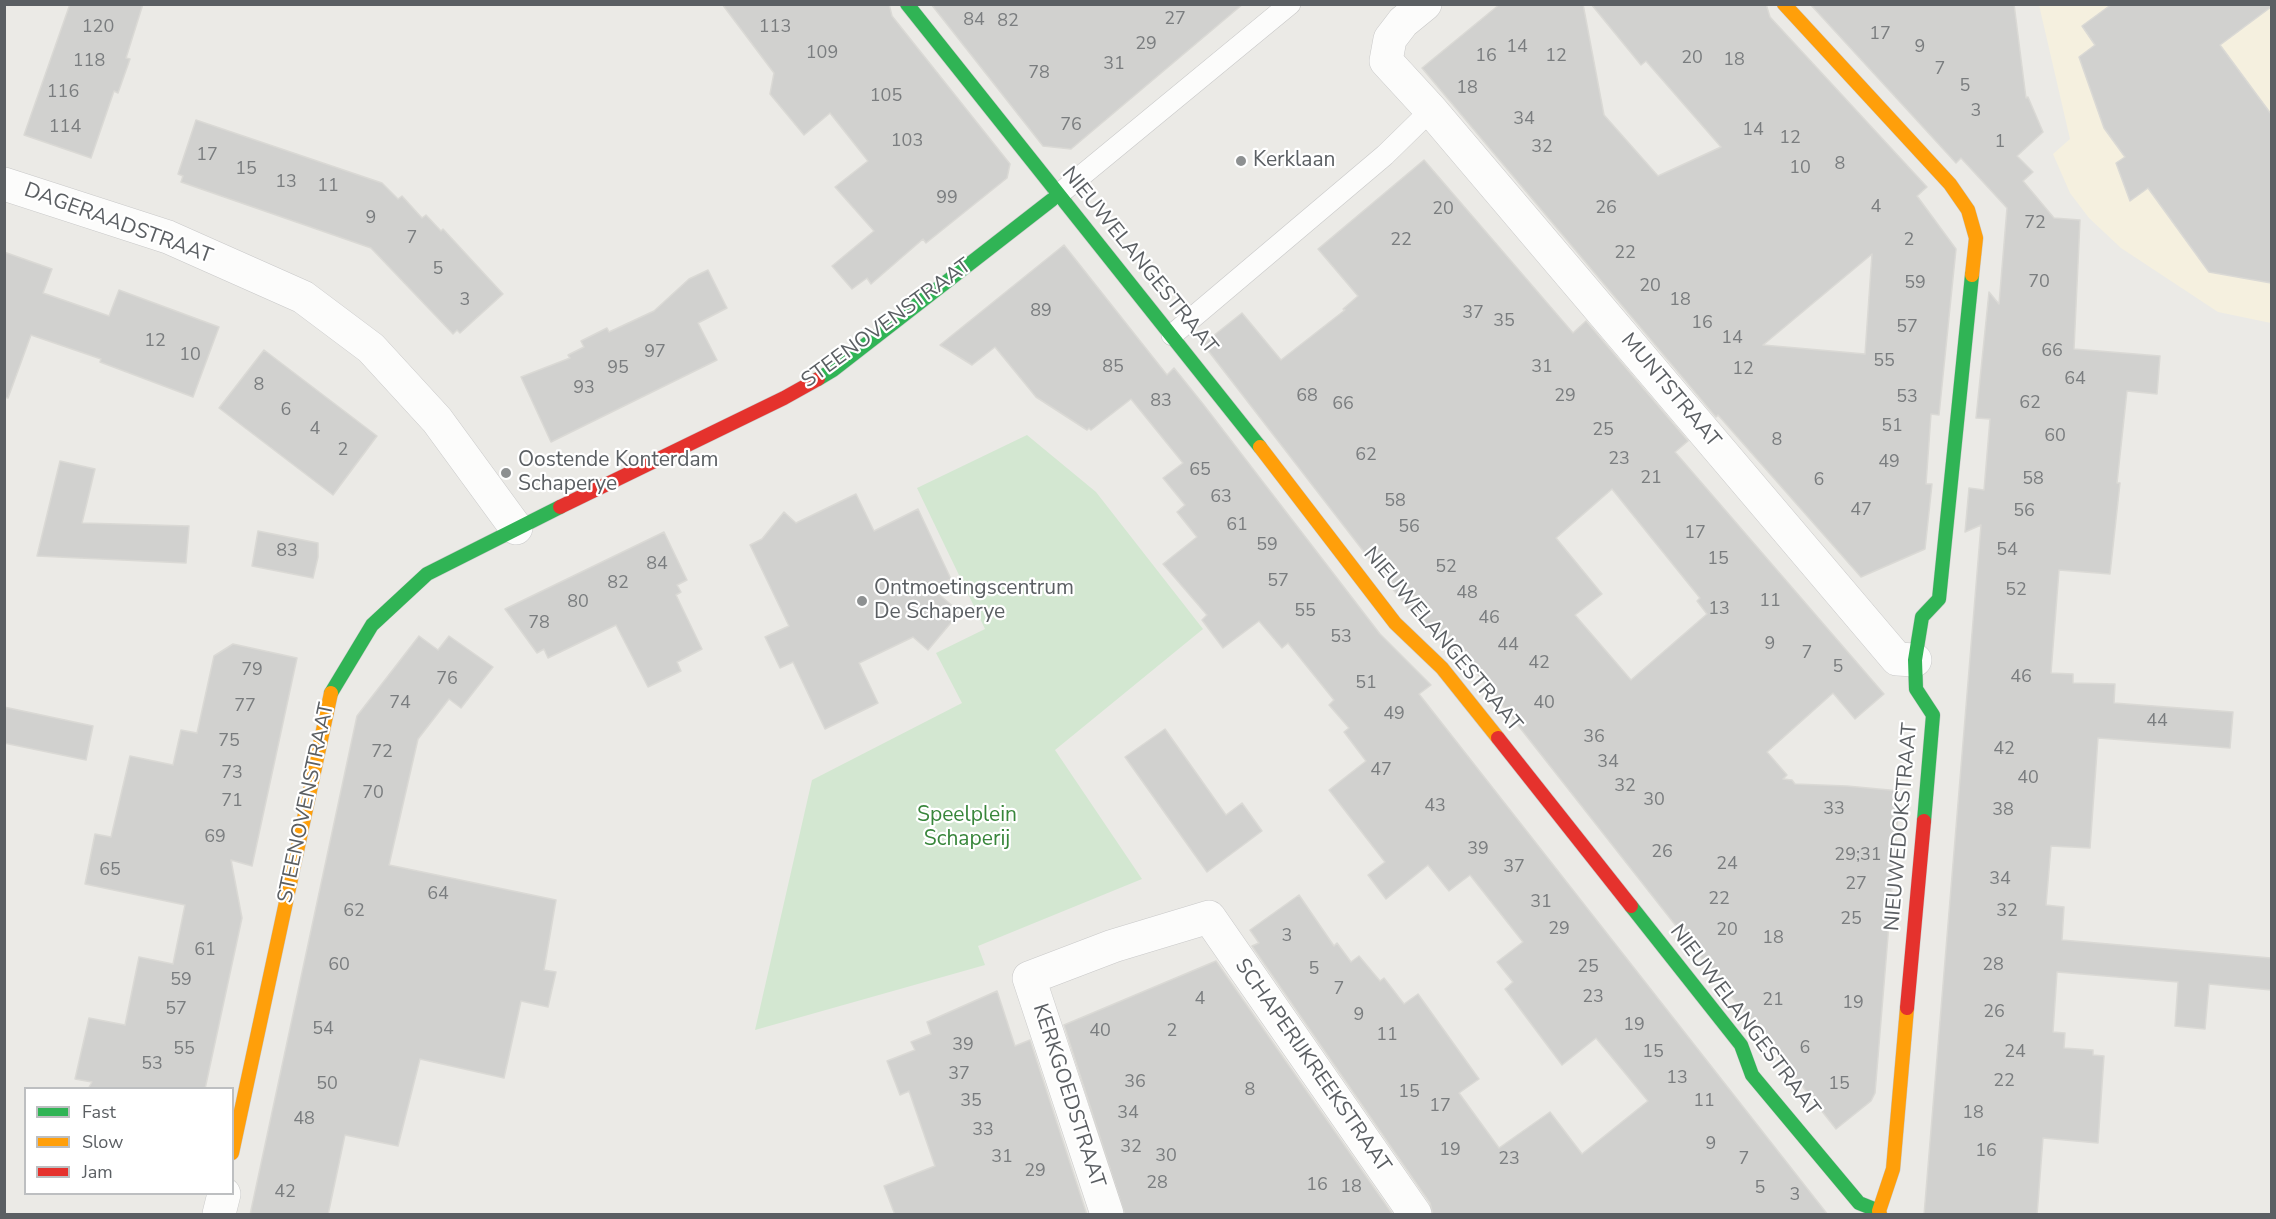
<!DOCTYPE html>
<style>
body{margin:0}
#map{position:relative;width:2276px;height:1219px;overflow:hidden;background:#ebeae6;font-family:"Nunito Sans",sans-serif}
canvas{display:block}
.frame{position:absolute;inset:0;border:6px solid #5b5f63;pointer-events:none}
.legend{position:absolute;left:24px;top:1087px;width:210px;height:108px;box-sizing:border-box;background:#fff;border:2px solid #bdbfc1;margin:0;padding:8px 10px;list-style:none;font-size:18px;color:#5b5f63}
.legend li{display:flex;align-items:center;gap:12px;height:30px}
.legend b{width:30px;border:2px solid #bdbfc1}
</style>
<div id="map">
<canvas width="2276" height="1219"></canvas>
<div class="frame"></div>
<ul class="legend">
<li><b style="height:8px;background:#30b455"></b>Fast</li>
<li><b style="height:8px;background:#ff9f0a"></b>Slow</li>
<li><b style="height:8px;background:#e5322d"></b>Jam</li>
</ul>
</div>
<script>
const context = document.querySelector('canvas').getContext('2d');
context.lineJoin = 'round';
function fill(path, color) { context.fillStyle = color; context.fill(path, 'evenodd'); }
const toPath = rows => new Path2D(rows.map(r => 'M' + r).join(''));
function stroke(path, color, width, dash) { context.strokeStyle = color; context.lineWidth = width; context.lineCap = dash ? 'butt' : 'round'; context.setLineDash(dash || []); context.stroke(path); }
function write(font, color, halo, rows, align = 'center') {
  context.font = font + ' "Nunito Sans",sans-serif'; context.lineWidth = 4.5; context.setLineDash([]); context.textBaseline = 'middle'; context.strokeStyle = halo; context.fillStyle = color; for (const [text, x, y, turn = 0] of rows) {
    context.save(); context.translate(x, y); context.rotate((+turn || 0) * Math.PI / 180); context.textAlign = isNaN(turn) ? turn : align; if (halo) context.strokeText(text, 0, 0); context.fillText(text, 0, 0); context.restore();
  }
}
fill(toPath([
 [2039,5,2271,5,2271,323,2218,312,2121,248,2089,218,2070,193,2053,154,2070,139]
]), '#f5f0df');
fill(toPath([
 [1027,435,1096,492,1203,629,1055,750,1142,879,978,946,985,965,755,1030,812,780,962,703,936,653,985,629,917,488]
]), '#d3e7d1');
const building = toPath([
 [70,4,143,4,126,58,130,59,118,93,114,91,91,158,24,135,70,4],
 [722,4,889,4,892,16,1010,164,1007,178,926,243,923,239,871,284,867,278,852,289,832,266,874,231,835,187,868,161,830,113,804,135,770,94,774,73,722,4],
 [931,4,1243,4,1071,149,1043,146,931,4],
 [1500,4,1583,4,1604,115,1658,176,1721,147,1646,61,1641,65,1591,4,1766,4,1770,17,1927,187,1917,196,1956,249,1939,415,1931,414,1926,484,1932,484,1925,549,1861,577,1718,415,1716,417,1422,68,1500,4],
 [1872,254,1865,354,1763,345,1872,254],
 [1810,4,2014,4,2026,98,2028,97,2043,132,2017,156,2033,172,2023,181,2054,218,2080,220,2074,349,2160,356,2157,394,2127,391,2117,483,2120,483,2110,574,2059,570,2051,673,2073,674,2073,683,2115,684,2114,703,2233,712,2230,748,2098,738,2090,848,2051,846,2046,905,2064,907,2062,940,2271,958,2271,990,2209,984,2205,1029,2175,1026,2178,982,2057,972,2053,1032,2065,1033,2064,1048,2093,1050,2093,1055,2104,1056,2098,1143,2043,1138,2037,1215,1924,1215,1981,525,1965,532,1969,488,1984,490,1990,419,1976,418,1989,292,1999,304,2007,208,1961,158,1956,163,1810,4],
 [2112,4,2271,4,2271,7,2220,45,2271,114,2271,283,2209,272,2148,188,2130,201,2116,163,2125,157,2104,128,2079,57,2095,45,2082,26,2112,4],
 [196,120,382,183,398,199,402,196,422,218,426,215,441,231,443,229,503,294,460,333,457,330,453,334,371,248,181,182,183,176,178,174,196,120],
 [1424,160,1573,333,1586,321,1688,441,1675,452,1884,694,1855,719,1833,693,1767,752,1787,775,1783,779,1792,780,1795,784,1847,786,1900,791,1875,1093,1871,1101,1836,1129,1465,658,1461,661,1409,610,1203,344,1242,313,1281,360,1345,310,1343,309,1358,296,1318,249,1424,160],
 [1612,489,1700,598,1697,601,1707,614,1631,680,1575,615,1602,594,1556,538,1612,489],
 [1064,245,1167,375,1174,368,1203,404,1380,634,1431,685,1419,694,1828,1215,1433,1215,1430,1203,1252,946,1259,943,1250,930,1299,895,1334,946,1337,943,1351,962,1359,956,1380,981,1384,978,1404,1004,1418,994,1479,1079,1459,1093,1499,1148,1550,1112,1582,1154,1648,1101,1596,1038,1562,1065,1505,989,1513,982,1497,962,1523,942,1470,875,1449,891,1428,865,1386,899,1368,875,1385,862,1329,790,1366,761,1344,732,1349,728,1329,705,1334,700,1288,643,1282,648,1259,621,1223,648,1202,620,1207,615,1163,564,1197,537,1177,512,1185,505,1163,478,1183,463,1131,399,1091,430,1089,428,1087,430,1036,397,995,347,972,365,940,345,1064,245],
 [4,252,52,269,43,293,109,316,119,290,219,327,193,397,100,362,101,359,31,335,8,398,4,397,4,252],
 [708,270,727,308,698,323,717,360,551,442,521,377,570,358,568,355,584,347,581,341,607,328,609,332,654,311,689,279,708,270],
 [264,350,377,436,333,495,219,408,264,350],
 [60,461,95,469,82,523,189,526,186,563,37,556,60,461],
 [856,494,874,531,918,509,951,579,931,588,960,612,928,650,913,637,859,663,878,703,825,729,793,662,780,668,765,637,789,626,750,545,762,539,784,512,796,523,856,494],
 [258,531,318,543,318,557,313,578,252,566,258,531],
 [664,532,687,580,677,585,681,592,676,595,702,649,677,662,681,671,648,687,616,625,548,658,544,649,537,653,505,609,664,532],
 [419,636,438,650,449,636,493,667,461,708,449,699,418,739,389,865,556,900,544,970,556,972,548,1007,521,1001,504,1078,420,1059,398,1146,345,1135,328,1215,250,1215,357,716,419,636],
 [233,644,297,658,252,866,231,860,242,918,205,1089,88,1089,92,1082,75,1079,89,1018,125,1025,139,957,173,964,185,905,85,884,95,834,111,837,130,756,173,765,181,730,197,733,214,656,233,644],
 [4,707,93,726,86,760,4,743,4,707],
 [1165,729,1226,815,1242,803,1262,831,1207,872,1125,757,1165,729],
 [1216,961,1393,1215,1125,1215,1064,1025,1216,961],
 [997,991,1015,1046,1030,1040,1087,1215,895,1215,884,1186,935,1166,909,1091,900,1095,887,1061,915,1050,911,1042,931,1034,927,1022,997,991]
]);
fill(building, '#d1d1cf');
stroke(building, '#dad9d5', 1.5);
const lane = toPath([
 [1058,195,1290,4],
 [1172,335,1385,155,1431,110]
]);
const street = toPath([
 [1425,4,1403,22,1390,39,1386,61,1431,110,1897,659,1915,660],
 [4,184,168,237,303,297,371,348,437,420,516,528],
 [219,1214,224,1194],
 [1107,1214,1029,978,1113,946,1209,917,1415,1214]
]);
const fast = toPath([
 [907,4,1260,447],
 [818,379,833,370,1058,195],
 [331,693,372,625,427,574,560,507],
 [1924,821,1933,715,1916,689,1915,660,1922,617,1939,599,1972,275],
 [1631,906,1741,1045,1752,1075,1859,1203,1879,1211]
]);
const slow = toPath([
 [1784,4,1950,184,1968,210,1976,238,1972,275],
 [1260,447,1395,623,1442,668,1498,738],
 [232,1153,331,693],
 [1880,1214,1879,1211,1893,1169,1907,1008]
]);
const jam = toPath([
 [560,507,784,398,818,379],
 [1498,738,1631,906],
 [1907,1008,1924,821]
]);
stroke(lane, '#c8c8c8', 22);
stroke(street, '#c8c8c8', 34);
stroke(fast, '#c8c8c8', 15);
stroke(slow, '#c8c8c8', 15);
stroke(jam, '#c8c8c8', 15);
stroke(lane, '#fcfcfb', 21);
stroke(street, '#fcfcfb', 33);
stroke(fast, '#30b455', 14);
stroke(slow, '#ff9f0a', 14);
stroke(jam, '#e5322d', 14);
for (const [x, y, r, color] of [
 [1241,161,6,"#8d9091"],
 [506,473,6,"#8d9091"],
 [862,601,6,"#8d9091"]
]) { const dot = new Path2D(); dot.arc(x, y, r, 0, 2 * Math.PI); context.fillStyle = color; context.fill(dot); stroke(dot, '#fff', 2); }
write('18px', '#7a7d7f', null, [
 ["27",1175,20],
 ["84",974,21],
 ["82",1008,22],
 ["120",98,28],
 ["113",775,28],
 ["17",1880,35],
 ["29",1146,45],
 ["14",1517,48],
 ["9",1920,48],
 ["109",822,54],
 ["16",1486,57],
 ["12",1556,57],
 ["20",1692,59],
 ["18",1734,61],
 ["118",89,62],
 ["31",1114,65],
 ["7",1940,70],
 ["78",1039,74],
 ["5",1965,87],
 ["18",1467,89],
 ["116",63,93],
 ["105",886,97],
 ["3",1976,112],
 ["34",1524,120],
 ["76",1071,126],
 ["114",65,128],
 ["14",1753,131],
 ["12",1790,139],
 ["103",907,142],
 ["1",2000,143],
 ["32",1542,148],
 ["17",207,156],
 ["8",1840,165],
 ["10",1800,169],
 ["15",246,170],
 ["13",286,183],
 ["11",328,187],
 ["99",947,199],
 ["4",1876,208],
 ["26",1606,209],
 ["20",1443,210],
 ["9",371,219],
 ["72",2035,224],
 ["7",412,239],
 ["22",1401,241],
 ["2",1909,241],
 ["22",1625,254],
 ["5",438,270],
 ["70",2039,283],
 ["59",1915,284],
 ["20",1650,287],
 ["3",465,301],
 ["18",1680,301],
 ["89",1041,312],
 ["37",1473,314],
 ["35",1504,322],
 ["16",1702,324],
 ["57",1907,328],
 ["14",1732,339],
 ["12",155,342],
 ["66",2052,352],
 ["97",655,353],
 ["10",190,356],
 ["55",1884,362],
 ["85",1113,368],
 ["31",1542,368],
 ["95",618,369],
 ["12",1743,370],
 ["64",2075,380],
 ["8",259,386],
 ["93",584,389],
 ["68",1307,397],
 ["29",1565,397],
 ["53",1907,398],
 ["83",1161,402],
 ["62",2030,404],
 ["66",1343,405],
 ["6",286,411],
 ["51",1892,427],
 ["4",315,430],
 ["25",1603,431],
 ["60",2055,437],
 ["8",1777,441],
 ["2",343,451],
 ["62",1366,456],
 ["23",1619,460],
 ["49",1889,463],
 ["65",1200,471],
 ["21",1651,479],
 ["58",2033,480],
 ["6",1819,481],
 ["63",1221,498],
 ["58",1395,502],
 ["47",1861,511],
 ["56",2024,512],
 ["61",1237,526],
 ["56",1409,528],
 ["17",1695,534],
 ["59",1267,546],
 ["54",2007,551],
 ["83",287,552],
 ["15",1718,560],
 ["84",657,565],
 ["52",1446,568],
 ["57",1278,582],
 ["82",618,584],
 ["52",2016,591],
 ["48",1467,594],
 ["11",1770,602],
 ["80",578,603],
 ["13",1719,610],
 ["55",1305,612],
 ["46",1489,619],
 ["78",539,624],
 ["53",1341,638],
 ["9",1770,645],
 ["44",1508,646],
 ["7",1807,654],
 ["42",1539,664],
 ["5",1838,668],
 ["79",252,671],
 ["46",2021,678],
 ["76",447,680],
 ["51",1366,684],
 ["74",400,704],
 ["40",1544,704],
 ["77",245,707],
 ["49",1394,715],
 ["44",2157,722],
 ["36",1594,738],
 ["75",229,742],
 ["42",2004,750],
 ["72",382,753],
 ["34",1608,763],
 ["47",1381,771],
 ["73",232,774],
 ["40",2028,779],
 ["32",1625,787],
 ["70",373,794],
 ["30",1654,801],
 ["71",232,802],
 ["43",1435,807],
 ["33",1834,810],
 ["38",2003,811],
 ["69",215,838],
 ["39",1478,850],
 ["26",1662,853],
 ["29;31",1858,856],
 ["24",1727,865],
 ["37",1514,868],
 ["65",110,871],
 ["34",2000,880],
 ["27",1856,885],
 ["64",438,895],
 ["22",1719,900],
 ["31",1541,903],
 ["62",354,912],
 ["32",2007,912],
 ["25",1851,920],
 ["29",1559,930],
 ["20",1727,931],
 ["3",1287,937],
 ["18",1773,939],
 ["61",205,951],
 ["60",339,966],
 ["28",1993,966],
 ["25",1588,968],
 ["5",1314,970],
 ["59",181,981],
 ["7",1339,990],
 ["23",1593,998],
 ["4",1200,1000],
 ["21",1773,1001],
 ["19",1853,1004],
 ["57",176,1010],
 ["26",1994,1013],
 ["9",1359,1016],
 ["19",1634,1026],
 ["54",323,1030],
 ["40",1100,1032],
 ["2",1172,1032],
 ["11",1387,1036],
 ["39",963,1046],
 ["6",1805,1049],
 ["55",184,1050],
 ["15",1653,1053],
 ["24",2015,1053],
 ["53",152,1065],
 ["37",959,1075],
 ["13",1677,1079],
 ["22",2004,1082],
 ["36",1135,1083],
 ["50",327,1085],
 ["15",1839,1085],
 ["8",1250,1091],
 ["15",1409,1093],
 ["35",971,1102],
 ["11",1704,1102],
 ["17",1440,1107],
 ["34",1128,1114],
 ["18",1973,1114],
 ["48",304,1120],
 ["33",983,1131],
 ["9",1711,1145],
 ["32",1131,1148],
 ["19",1450,1151],
 ["16",1986,1152],
 ["30",1166,1157],
 ["31",1002,1158],
 ["23",1509,1160],
 ["7",1744,1160],
 ["29",1035,1172],
 ["28",1157,1184],
 ["16",1317,1186],
 ["18",1351,1188],
 ["5",1760,1189],
 ["42",285,1193],
 ["3",1795,1196]
]);
write('21px', '#5b5f63', '#fff', [
 ["Kerklaan",1253,161],
 ["Oostende Konterdam",518,461],
 ["Schaperye",518,485],
 ["Ontmoetingscentrum",874,589],
 ["De Schaperye",874,613]
], 'left');
write('21px', '#5b5f63', '#fff', [
 ["DAGERAADSTRAAT",118,224,20],
 ["NIEUWELANGESTRAAT",1139,261,51],
 ["STEENOVENSTRAAT",887,324,-36],
 ["MUNTSTRAAT",1670,391,50],
 ["NIEUWELANGESTRAAT",1442,640,50],
 ["STEENOVENSTRAAT",307,803,-78],
 ["NIEUWEDOKSTRAAT",1902,827,-85],
 ["NIEUWELANGESTRAAT",1744,1021,53],
 ["SCHAPERIJKREEKSTRAAT",1312,1066,55],
 ["KERKGOEDSTRAAT",1068,1096,72]
]);
write('21px', '#38863b', '#fff', [
 ["Speelplein",967,816],
 ["Schaperij",967,840]
]);
</script>
